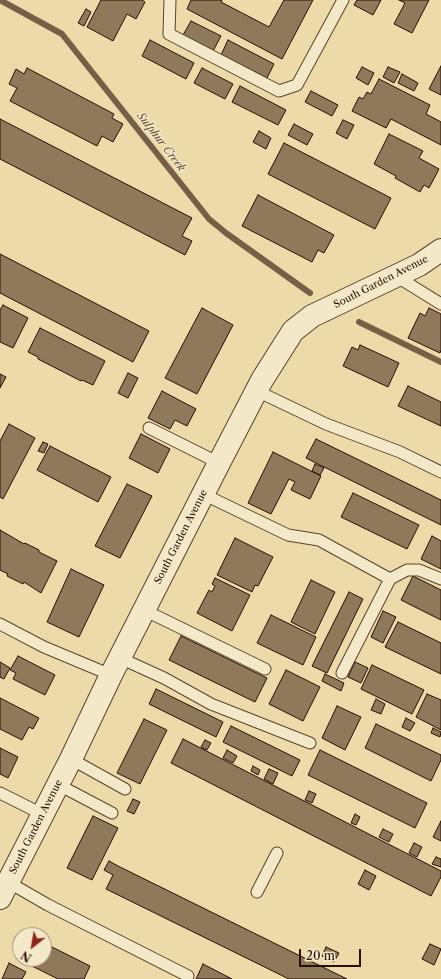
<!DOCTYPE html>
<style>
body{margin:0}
#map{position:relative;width:441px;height:979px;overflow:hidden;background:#ecdba9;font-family:"Libre Caslon Text",serif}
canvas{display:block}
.north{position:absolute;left:12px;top:927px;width:40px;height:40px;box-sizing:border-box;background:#f3e8c7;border:1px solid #a29179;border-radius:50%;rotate:211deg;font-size:11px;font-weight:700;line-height:16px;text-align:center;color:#290e05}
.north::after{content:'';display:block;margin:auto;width:14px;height:18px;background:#8f2418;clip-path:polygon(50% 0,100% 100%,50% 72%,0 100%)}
.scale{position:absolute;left:299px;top:949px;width:62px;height:18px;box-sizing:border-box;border:2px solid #290e05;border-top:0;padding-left:5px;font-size:12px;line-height:14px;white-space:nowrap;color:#290e05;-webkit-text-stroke:3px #f3e8c7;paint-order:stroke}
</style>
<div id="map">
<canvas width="441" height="979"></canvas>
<div class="north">N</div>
<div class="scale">20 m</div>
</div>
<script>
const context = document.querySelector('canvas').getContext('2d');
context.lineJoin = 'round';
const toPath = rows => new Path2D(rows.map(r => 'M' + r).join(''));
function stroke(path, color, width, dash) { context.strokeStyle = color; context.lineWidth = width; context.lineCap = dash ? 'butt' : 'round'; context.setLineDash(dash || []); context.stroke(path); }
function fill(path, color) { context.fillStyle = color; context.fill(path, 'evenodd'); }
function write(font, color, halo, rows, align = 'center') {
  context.font = font + ' "Libre Caslon Text",serif'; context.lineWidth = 3; context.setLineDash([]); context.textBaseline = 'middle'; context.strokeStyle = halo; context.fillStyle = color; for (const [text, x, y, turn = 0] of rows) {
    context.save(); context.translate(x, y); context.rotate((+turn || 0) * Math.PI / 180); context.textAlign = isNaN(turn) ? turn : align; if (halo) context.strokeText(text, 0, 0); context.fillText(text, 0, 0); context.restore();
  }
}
stroke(toPath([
 [0,0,62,34,209,219,226,233,310,293],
 [359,322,441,362]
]), '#765f46', 6);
const building = toPath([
 [101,0,142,0,145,2,136,19,127,14,113,41,87,27,101,0],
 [191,0,222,0,221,2,269,27,284,0,313,0,282,59,187,9,191,0],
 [357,0,381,0,373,15,354,5,357,0],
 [399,0,429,0,412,33,394,24,405,3,399,0],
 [86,9,91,12,84,26,78,23,86,9],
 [191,21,221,36,213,51,183,35,191,21],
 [150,40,194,63,186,79,142,56,150,40],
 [228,40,274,64,267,78,221,55,228,40],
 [441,66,441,95,429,89,441,66],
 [362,67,374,73,368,85,356,78,362,67],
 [388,67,400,72,394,83,383,77,388,67],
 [27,68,114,114,112,118,123,124,113,142,102,136,97,146,10,101,17,88,9,84,16,69,24,74,27,68],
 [202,68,233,84,225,99,194,83,202,68],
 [402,74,418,83,414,91,398,83,402,74],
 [379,79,430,105,426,114,441,122,441,145,391,119,386,128,352,111,359,97,363,99,367,92,371,94,379,79],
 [240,86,286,110,278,125,232,102,240,86],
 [311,91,338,105,332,116,305,102,311,91],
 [0,119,192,218,182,236,192,241,185,255,0,159,0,119],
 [343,120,354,125,347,139,336,133,343,120],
 [294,124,313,134,307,145,288,135,294,124],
 [259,131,271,138,266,149,253,142,259,131],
 [389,134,423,151,419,158,439,169,429,188,424,185,420,192,395,178,396,176,374,164,389,134],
 [284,143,391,198,375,229,268,174,284,143],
 [258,195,334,235,324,253,318,250,312,262,242,226,258,195],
 [0,254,149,331,133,362,0,293,0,254],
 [3,305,28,318,13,348,0,342,0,310,3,305],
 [202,308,233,325,197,394,165,378,202,308],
 [429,308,441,314,441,350,440,353,408,338,420,313,425,316,429,308],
 [40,328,105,361,93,385,82,380,81,381,38,359,38,357,28,352,40,328],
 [360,345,399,363,388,387,343,366,352,347,358,350,360,345],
 [128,373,138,378,128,398,118,393,128,373],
 [0,374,6,377,0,388,0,374],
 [408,386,441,402,441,426,398,406,408,386],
 [162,391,196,409,187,426,175,420,170,429,148,418,162,391],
 [9,424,35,438,3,499,0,497,0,441,9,424],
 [141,434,170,449,158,473,129,458,141,434],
 [316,439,441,500,441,525,306,458,316,439],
 [43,442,48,444,44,453,38,451,43,442],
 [50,446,111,477,98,502,37,470,50,446],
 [273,452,321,476,310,499,291,490,295,482,289,479,271,514,248,503,273,452],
 [315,464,324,468,320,475,312,471,315,464],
 [127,484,152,496,120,558,95,546,127,484],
 [353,493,419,525,407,549,341,517,353,493],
 [0,530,24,544,25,543,39,550,39,552,57,561,41,593,24,582,23,584,7,576,8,574,0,570,0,530],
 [432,536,441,541,441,569,421,559,432,536],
 [235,538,273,557,258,586,255,585,252,592,217,575,235,538],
 [71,569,104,585,79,637,47,622,71,569],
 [413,576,441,590,441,620,401,600,413,576],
 [215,578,250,595,232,631,197,613,209,590,212,592,215,586,212,584,215,578],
 [311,580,335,592,315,634,291,622,311,580],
 [349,592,363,599,327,673,312,666,349,592],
 [383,611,396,617,383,643,371,637,383,611],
 [271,615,316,637,303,665,257,643,271,615],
 [398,622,441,643,441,674,385,647,398,622],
 [181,636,267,678,255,702,169,660,181,636],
 [18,656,55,675,45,695,13,679,16,673,10,670,18,656],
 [0,662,10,668,4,679,0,677,0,662],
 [355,662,368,668,361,683,348,677,355,662],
 [372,665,424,690,412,714,361,689,372,665],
 [286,670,320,687,303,721,269,704,286,670],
 [325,674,344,683,341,691,322,681,325,674],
 [156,689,223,722,216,737,149,704,156,689],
 [427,694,441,700,441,730,416,717,427,694],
 [0,698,39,718,33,729,29,727,22,740,0,729,0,698],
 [376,699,385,704,381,714,371,710,376,699],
 [337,706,361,717,345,750,322,738,337,706],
 [406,718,415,723,410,731,402,727,406,718],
 [144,719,167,730,140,784,117,773,144,719],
 [376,724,441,755,441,760,431,781,365,748,376,724],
 [231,726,300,760,292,776,223,742,231,726],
 [433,728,441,732,440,737,431,733,433,728],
 [183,739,441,871,441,877,431,896,171,763,183,739],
 [205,740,211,743,207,750,201,747,205,740],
 [0,748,18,757,8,778,0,774,0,748],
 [227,750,237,756,233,763,223,758,227,750],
 [320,750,427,803,415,828,308,775,320,750],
 [253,766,260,770,258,775,251,771,253,766],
 [269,769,278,773,273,784,264,779,269,769],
 [309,791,316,794,312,803,305,800,309,791],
 [133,799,140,802,134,814,127,811,133,799],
 [355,814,360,817,356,825,351,823,355,814],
 [93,816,118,828,92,880,67,868,93,816],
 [441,821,441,841,433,837,441,821],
 [383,829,393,834,389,842,379,837,383,829],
 [414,843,422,847,417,857,409,853,414,843],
 [436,857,441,859,441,867,432,864,436,857],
 [109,861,118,866,347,979,289,979,106,889,113,875,104,870,109,861],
 [365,870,376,876,369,890,358,884,365,870],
 [44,943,90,966,84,979,58,979,16,958,20,950,20,959,44,959,44,943],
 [430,944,441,949,434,965,422,959,430,944],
 [326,947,339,953,334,962,322,956,326,947],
 [9,963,26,972,22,979,2,979,9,963],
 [203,964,232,979,196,979,203,964]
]);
fill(building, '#8e795a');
stroke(building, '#290e05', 1);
const service = toPath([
 [170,0,169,34,279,91,297,85,343,0],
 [396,276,441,304],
 [257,391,326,424,400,452,441,472],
 [149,428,219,463],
 [203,494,288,535,319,540,390,579],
 [144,610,265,669],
 [0,624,44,647,111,675],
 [120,658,164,678,211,704,310,743],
 [342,673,390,579,407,570,419,570,441,579],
 [71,759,125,789],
 [57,784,112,813],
 [0,793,42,814],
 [8,882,48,905,188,976],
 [257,892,277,853]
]);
const minor = toPath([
 [0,898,71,759,111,675,219,463,262,380,293,331,312,316,419,265,441,250]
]);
stroke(service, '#5a412e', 13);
stroke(minor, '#5a412e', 24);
stroke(service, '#f3e8c7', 11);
stroke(minor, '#f3e8c7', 22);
write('10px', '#290e05', '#f3e8c7', [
 ["South Garden Avenue",381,282,-27],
 ["South Garden Avenue",181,537,-63],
 ["South Garden Avenue",36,827,-63]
]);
write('italic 11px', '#634b36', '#f3e8c7', [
 ["Sulphur Creek",161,142,52]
]);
</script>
